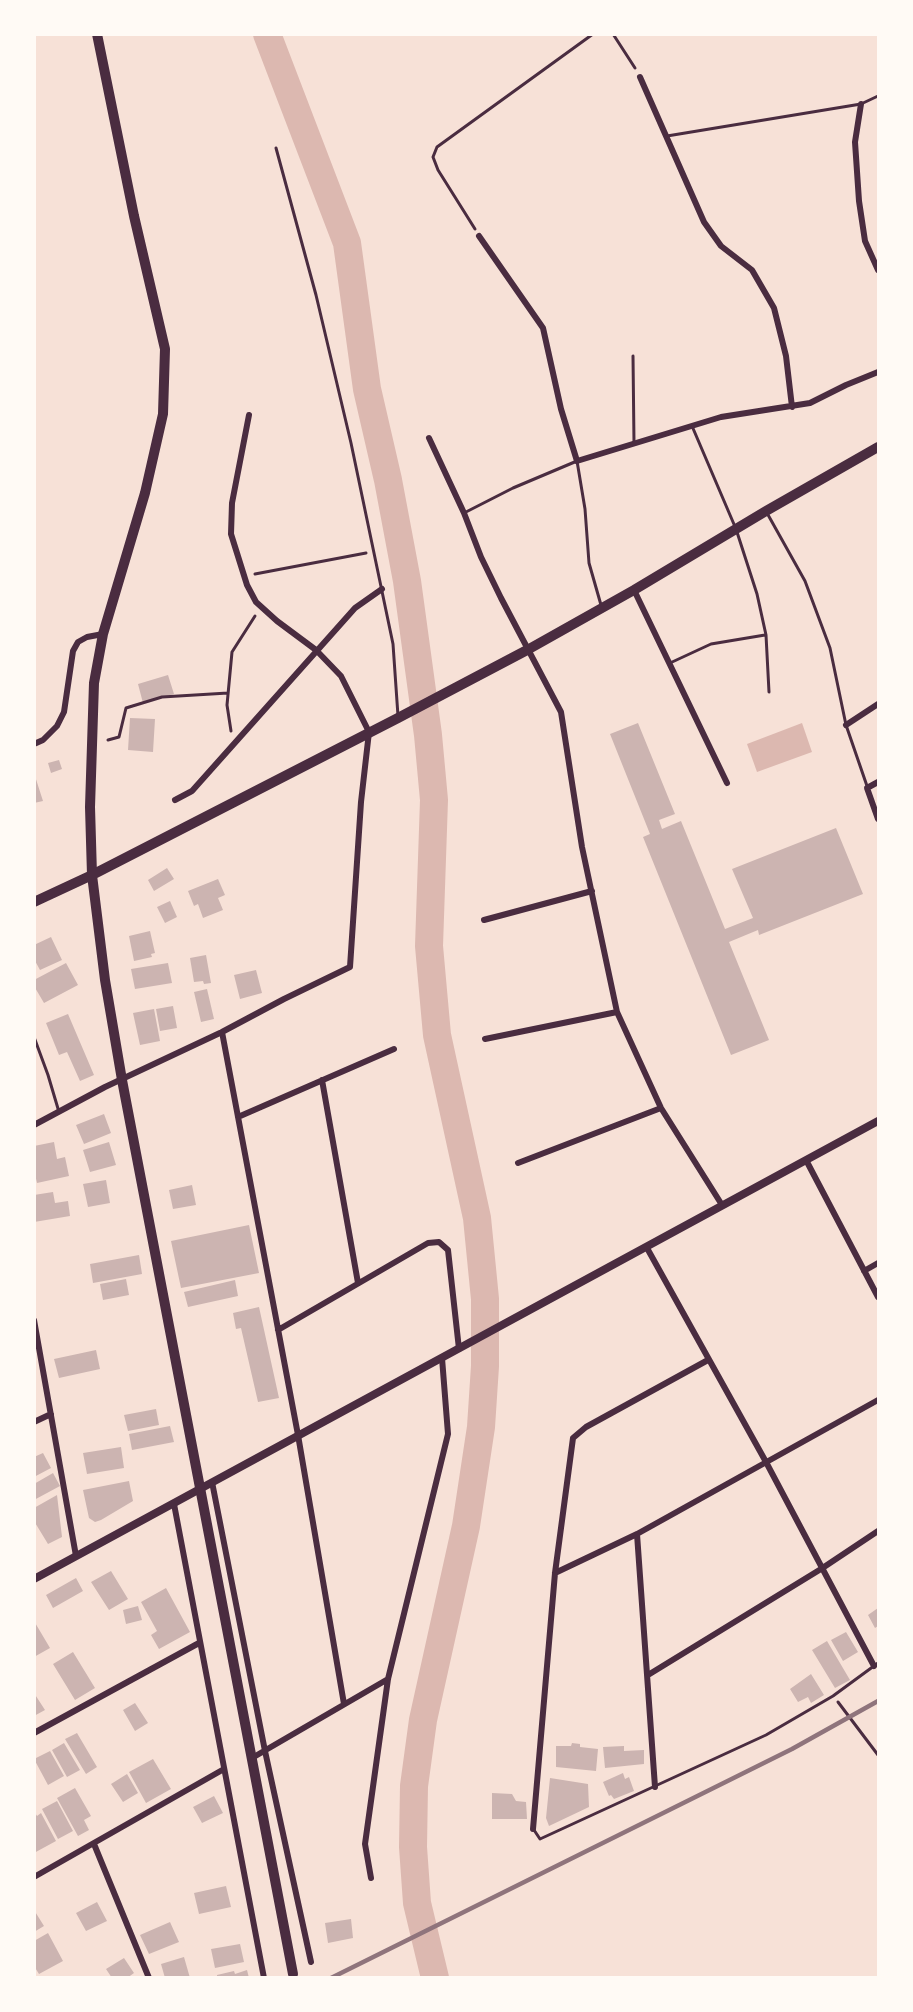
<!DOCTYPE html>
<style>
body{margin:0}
#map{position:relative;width:913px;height:2012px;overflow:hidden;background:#f7e1d7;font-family:"Alegreya Sans",sans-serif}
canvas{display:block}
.frame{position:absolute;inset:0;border:36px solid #fffaf5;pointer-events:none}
</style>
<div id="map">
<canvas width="913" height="2012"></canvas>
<div class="frame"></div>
</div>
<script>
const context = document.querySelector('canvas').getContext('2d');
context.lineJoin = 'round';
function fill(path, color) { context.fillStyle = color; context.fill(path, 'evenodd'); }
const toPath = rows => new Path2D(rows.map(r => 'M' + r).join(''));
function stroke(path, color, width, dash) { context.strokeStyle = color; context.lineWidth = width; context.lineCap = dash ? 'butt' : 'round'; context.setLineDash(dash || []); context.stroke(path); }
fill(toPath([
 [802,723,812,752,757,772,747,744]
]), '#dcb8b0');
stroke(toPath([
 [267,34,347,243,367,389,388,480,407,581,428,735,434,800,429,946,437,1035,477,1218,485,1299,485,1366,481,1427,466,1526,423,1720,414,1786,413,1847,417,1903,435,1978]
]), '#dcb8b0', 28);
fill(toPath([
 [168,675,174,694,143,703,138,684],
 [130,718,155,719,153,752,128,750],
 [638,723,675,814,659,820,662,829,681,821,725,929,753,918,732,869,836,828,863,894,759,935,758,930,729,942,769,1040,731,1055,643,837,650,834,610,734],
 [59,760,62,769,51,773,48,763],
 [34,773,43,801,34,803],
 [167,868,174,879,154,891,148,880],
 [218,879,225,895,218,898,223,910,203,918,198,904,194,906,188,891],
 [170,901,177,917,165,923,157,907],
 [150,931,155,953,151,954,152,957,134,961,129,936],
 [51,937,62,960,40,970,34,959,34,945],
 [206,955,211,983,204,984,203,981,194,982,190,958],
 [66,963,78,985,44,1003,34,986,34,980],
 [168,963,172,983,135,989,131,969],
 [256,970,262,993,240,999,234,975],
 [207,989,214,1019,201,1022,194,992],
 [173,1006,177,1028,160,1031,156,1009],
 [154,1009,160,1041,140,1045,133,1013],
 [68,1014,94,1075,80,1081,67,1052,59,1055,46,1023],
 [104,1114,111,1133,84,1144,76,1125],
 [54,1142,57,1159,65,1157,69,1176,37,1183,34,1170,34,1146],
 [109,1142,116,1165,90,1172,83,1150],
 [106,1180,110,1203,88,1207,83,1184],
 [192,1185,196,1205,173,1209,169,1190],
 [53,1192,55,1203,68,1201,70,1216,34,1222,34,1195],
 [249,1225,259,1273,181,1288,171,1241],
 [139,1255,142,1274,93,1283,90,1264],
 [126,1279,129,1295,103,1300,100,1284],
 [235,1280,238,1296,188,1307,184,1292],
 [259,1307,279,1398,258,1402,241,1328,236,1329,233,1313],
 [96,1350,100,1369,59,1378,54,1359],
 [156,1409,159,1425,128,1431,124,1415],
 [170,1426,174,1442,132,1450,129,1434],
 [121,1447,124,1468,87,1474,83,1453],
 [43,1453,51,1468,34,1477,34,1457],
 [53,1473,60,1486,34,1500,34,1484],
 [129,1481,133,1501,101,1520,95,1522,89,1518,83,1490],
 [57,1495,62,1537,48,1544,34,1521,34,1508],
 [111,1571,128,1599,109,1610,91,1582],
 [76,1578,83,1591,53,1608,46,1595],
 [166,1588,190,1632,159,1649,151,1635,157,1631,141,1602],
 [138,1606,142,1620,126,1624,123,1610],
 [878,1608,878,1626,875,1628,868,1615],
 [34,1621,50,1648,34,1657],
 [846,1632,858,1652,843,1661,831,1640],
 [827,1641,850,1680,835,1688,812,1650],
 [73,1652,95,1688,75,1700,53,1664],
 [811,1674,824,1695,811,1703,808,1697,798,1702,790,1689],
 [34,1693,45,1710,34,1716],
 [135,1703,148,1723,135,1731,123,1710],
 [77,1733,97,1767,86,1774,65,1739],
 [64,1743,80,1770,67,1777,52,1750],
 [572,1743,580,1744,580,1747,598,1749,596,1771,556,1767,556,1746,571,1746],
 [624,1746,624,1751,644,1750,644,1764,605,1768,603,1747],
 [50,1751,64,1776,48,1785,34,1759],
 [153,1759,171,1789,146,1803,129,1772],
 [623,1773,625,1779,629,1777,634,1791,614,1799,611,1795,609,1796,603,1782],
 [127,1774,138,1793,123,1802,111,1784],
 [550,1778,588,1784,589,1807,549,1826,546,1818],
 [75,1788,91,1816,84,1820,89,1830,78,1836,57,1798],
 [492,1793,512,1794,516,1801,526,1802,527,1819,492,1819],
 [214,1796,223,1813,202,1823,193,1807],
 [57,1801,73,1831,58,1839,42,1809],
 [34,1811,37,1816,41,1813,56,1841,34,1853],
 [226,1886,231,1907,199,1914,194,1893],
 [97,1902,107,1921,86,1931,76,1913],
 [34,1910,44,1926,34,1932],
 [351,1919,353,1938,328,1943,325,1923],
 [170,1922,179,1942,149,1954,140,1935],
 [48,1933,63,1961,39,1974,34,1966,34,1941],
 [240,1944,244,1962,215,1968,211,1949],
 [184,1957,190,1978,165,1978,161,1964],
 [124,1958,134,1973,127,1978,112,1978,106,1969],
 [247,1970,249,1978,217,1978,217,1975,234,1971,235,1974]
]), '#ccb4b1');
stroke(toPath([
 [613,34,635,68],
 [475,229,438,170,433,157,437,147,593,34],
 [255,574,366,553],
 [231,731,227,705,232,652,255,616],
 [108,740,119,737,126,708,162,697,228,693],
 [838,1702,878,1755]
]), '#4a2c40', 3);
stroke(toPath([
 [667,136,861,104,878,96],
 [276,148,316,295,351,443,393,644,398,716],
 [633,356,634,443],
 [692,426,736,529,757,594,766,635,769,692],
 [464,513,513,488,577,461,585,509,589,563,601,605],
 [767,513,805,581,830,648,846,725,867,786],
 [670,663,711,644,765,635],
 [34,1037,48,1075,59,1112],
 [534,1830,540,1839,766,1735,833,1696,878,1663]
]), '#4a2c40', 3);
stroke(toPath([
 [640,77,704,222,721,246,752,270,774,308,786,356,792,407],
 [861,104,855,142,859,201,865,241,878,270],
 [479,236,543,328,561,409,577,461,721,417,810,403,846,385,878,372],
 [429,438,464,513,481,557,501,598,561,712,582,847,617,1012,661,1108,722,1205],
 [634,590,727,783],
 [846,725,878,704],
 [34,744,43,740,57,726,64,712,73,651,78,642,87,637,103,634],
 [878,782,867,788,878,819],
 [175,800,192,791,355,608,382,589],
 [484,920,592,891],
 [222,1032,298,1435,344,1704],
 [485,1039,617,1012],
 [322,1080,358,1283],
 [238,1117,394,1049],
 [34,1125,105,1087,222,1032,284,999,350,967,361,802,369,732,341,676,316,650,277,621,256,602,247,585,231,534,232,503,249,415],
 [806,1160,878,1297],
 [518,1163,661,1108],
 [647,1248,766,1462,874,1666],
 [864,1271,878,1263],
 [34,1320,76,1556],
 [278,1330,428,1243,439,1242,448,1250,459,1349],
 [34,1422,51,1414],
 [212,1482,265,1751,311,1962],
 [174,1504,264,1978],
 [637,1534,655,1787],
 [555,1573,637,1534,878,1400],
 [648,1675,821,1569,878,1531],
 [34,1733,199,1643],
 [252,1758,388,1679],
 [533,1829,555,1573,573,1438,586,1427,708,1360],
 [94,1844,149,1978],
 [34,1877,224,1769],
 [371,1878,365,1844,388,1679,448,1434,442,1358]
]), '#4a2c40', 6);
stroke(toPath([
 [34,1579,878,1121]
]), '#4a2c40', 8);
stroke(toPath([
 [97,34,134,216,165,349,163,414,145,493,103,634,94,683,90,807,92,875,105,980,122,1080,293,1974],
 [34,902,92,875,398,718,529,649,634,590,766,511,878,447]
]), '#4a2c40', 10);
stroke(toPath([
 [331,1978,792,1749,878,1701]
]), '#8f747c', 4.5);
</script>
